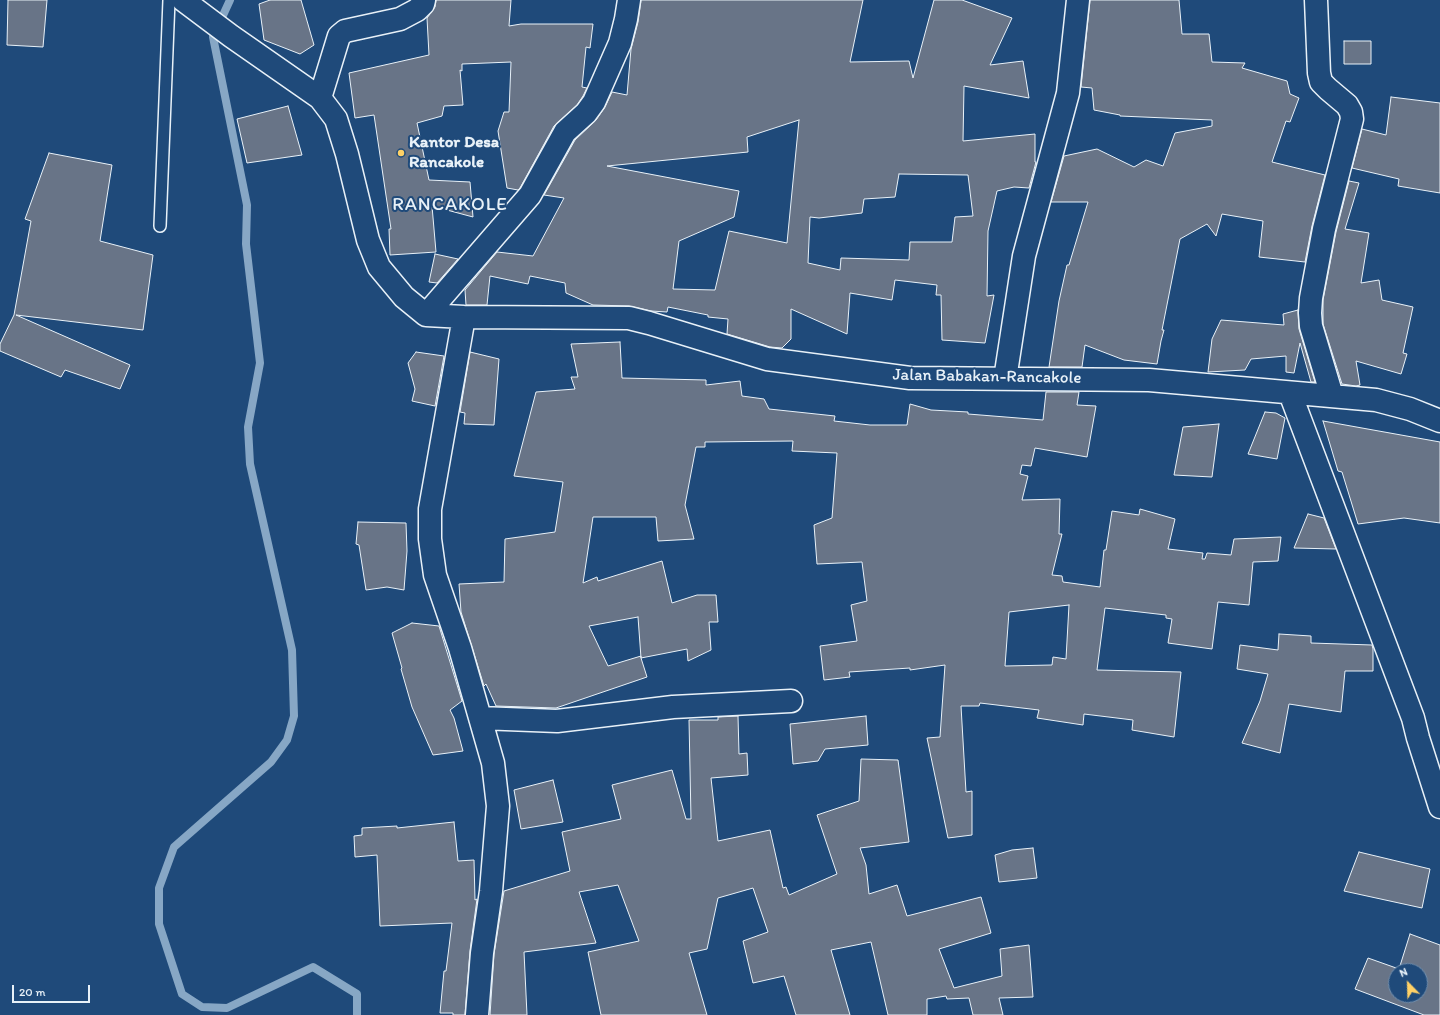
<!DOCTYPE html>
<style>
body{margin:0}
#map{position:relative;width:1440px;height:1015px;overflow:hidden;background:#1f4a7a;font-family:Itim,sans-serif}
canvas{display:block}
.north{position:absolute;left:1388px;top:963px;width:40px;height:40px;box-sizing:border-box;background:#1f4a7a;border:1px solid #6f8dac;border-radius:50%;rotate:337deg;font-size:11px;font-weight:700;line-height:16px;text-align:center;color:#e8f1f8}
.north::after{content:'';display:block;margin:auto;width:14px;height:18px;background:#ffd166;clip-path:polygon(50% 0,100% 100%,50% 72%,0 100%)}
.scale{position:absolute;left:12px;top:985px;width:78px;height:18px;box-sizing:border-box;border:2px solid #e8f1f8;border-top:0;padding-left:5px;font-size:12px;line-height:14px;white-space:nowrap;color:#e8f1f8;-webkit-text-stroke:3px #1f4a7a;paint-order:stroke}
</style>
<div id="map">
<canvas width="1440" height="1015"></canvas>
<div class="north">N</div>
<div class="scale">20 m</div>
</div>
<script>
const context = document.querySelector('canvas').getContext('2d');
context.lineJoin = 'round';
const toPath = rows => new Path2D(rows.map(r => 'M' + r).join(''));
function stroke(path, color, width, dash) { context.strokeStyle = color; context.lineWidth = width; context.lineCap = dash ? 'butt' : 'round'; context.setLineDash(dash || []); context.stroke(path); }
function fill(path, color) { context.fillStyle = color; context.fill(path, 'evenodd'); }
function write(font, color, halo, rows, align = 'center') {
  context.font = font + ' Itim,sans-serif'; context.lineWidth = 4; context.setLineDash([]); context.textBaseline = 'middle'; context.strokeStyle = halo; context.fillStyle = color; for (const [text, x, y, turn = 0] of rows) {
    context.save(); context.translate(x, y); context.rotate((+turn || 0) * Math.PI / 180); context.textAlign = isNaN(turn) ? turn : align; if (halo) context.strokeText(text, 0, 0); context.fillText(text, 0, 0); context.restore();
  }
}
stroke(toPath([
 [230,0,213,37,247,205,246,244,260,363,248,427,250,464,292,650,294,716,287,740,271,762,174,847,159,888,159,924,182,994,202,1007,227,1008,313,967,357,994,357,1015]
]), '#87a7c5', 8);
const building = toPath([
 [8,0,47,0,43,47,7,45,8,0],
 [270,0,301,0,314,45,300,54,264,40,259,4,270,0],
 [436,0,511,0,509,26,521,24,593,24,590,48,586,47,582,87,587,88,583,96,577,105,554,126,520,188,518,190,507,188,498,131,504,112,509,112,511,62,462,64,462,71,460,70,463,105,444,106,442,116,417,123,429,180,470,182,473,217,432,206,436,252,390,255,389,229,391,229,374,115,355,118,349,73,429,55,427,18,435,7,436,0],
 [641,0,863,0,850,62,909,61,913,78,934,0,962,0,1012,18,990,65,1023,61,1029,98,964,86,963,141,1035,134,1035,162,1036,162,1029,188,1014,187,997,191,988,231,987,296,994,295,985,343,942,340,941,295,936,295,937,285,895,280,892,300,850,293,847,334,791,309,791,339,782,348,770,347,727,334,728,319,708,317,708,315,668,307,667,312,651,311,629,306,593,305,566,293,565,283,530,276,528,284,490,276,487,305,466,305,465,290,497,252,533,256,564,198,544,195,575,140,596,120,605,107,612,92,627,95,631,49,638,22,641,0],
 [799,120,787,243,729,231,715,290,673,289,679,241,734,217,739,191,607,166,748,152,747,137,799,120],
 [899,174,968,175,973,216,955,217,952,242,910,242,909,260,841,258,840,270,808,263,810,217,819,218,862,213,864,199,895,197,899,174],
 [1090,0,1179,0,1182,34,1209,34,1212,62,1245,63,1242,68,1287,81,1290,94,1299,98,1290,122,1286,121,1272,162,1325,175,1312,226,1305,262,1259,257,1263,221,1222,214,1216,236,1207,224,1180,239,1162,330,1164,330,1161,341,1157,364,1124,360,1085,345,1082,367,1049,367,1059,301,1067,265,1069,265,1088,202,1051,202,1064,156,1097,149,1134,167,1146,160,1163,166,1175,133,1212,126,1212,120,1120,116,1120,115,1094,110,1092,88,1081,87,1090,0],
 [1344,41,1371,41,1371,64,1344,64,1344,41],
 [1391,97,1440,103,1440,193,1398,186,1399,179,1352,168,1362,129,1386,135,1391,97],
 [288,106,302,155,247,163,237,119,288,106],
 [49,153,112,165,100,241,153,255,143,330,16,315,130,365,120,389,65,370,61,377,0,351,0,344,14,315,31,221,25,219,49,153],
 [1349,181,1359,183,1345,229,1369,233,1361,283,1379,280,1382,300,1413,307,1403,353,1407,354,1401,374,1356,361,1360,385,1356,386,1342,384,1323,324,1323,300,1336,232,1349,181],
 [435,254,458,259,437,283,429,282,435,254],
 [1298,310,1299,329,1315,382,1311,382,1300,343,1294,373,1286,372,1286,356,1251,359,1245,370,1208,372,1212,339,1221,320,1284,325,1283,314,1298,310],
 [620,342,622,378,706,380,706,385,740,381,742,396,764,399,769,409,835,416,834,421,870,425,907,425,910,404,931,410,968,412,968,414,1043,420,1046,392,1079,392,1077,405,1096,406,1087,457,1035,448,1031,466,1022,465,1020,474,1028,476,1022,500,1060,499,1059,534,1062,534,1052,575,1062,576,1063,582,1100,587,1104,550,1106,550,1112,511,1139,515,1140,509,1175,519,1168,549,1203,553,1202,559,1205,559,1207,553,1231,555,1234,539,1281,537,1278,561,1253,562,1249,605,1218,602,1212,649,1168,643,1172,619,1166,618,1166,615,1105,608,1097,670,1181,672,1174,737,1132,730,1133,720,1084,714,1083,725,1037,718,1039,710,980,703,979,706,961,706,966,792,972,791,972,835,948,838,927,738,940,737,945,665,910,670,910,668,849,672,850,677,824,680,820,646,857,641,851,605,867,601,862,562,817,564,814,525,832,518,837,453,792,451,793,441,705,442,705,447,696,447,685,505,694,539,658,541,656,517,593,517,583,583,597,577,598,581,662,561,672,603,697,595,716,595,718,622,709,622,711,650,688,661,687,649,641,658,647,677,556,708,496,706,486,684,484,686,461,612,459,584,504,582,505,539,555,532,563,482,514,476,536,392,575,389,571,377,578,377,571,344,620,342],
 [1069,605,1066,659,1053,657,1052,665,1005,666,1009,612,1069,605],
 [638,617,641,658,641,656,608,666,589,626,638,617],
 [416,352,444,356,435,406,412,401,415,389,408,363,416,352],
 [470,352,499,359,494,425,464,424,465,413,460,412,470,352],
 [1265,412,1276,413,1285,418,1277,459,1248,454,1265,412],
 [1323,421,1440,442,1440,523,1404,518,1358,524,1342,472,1338,471,1323,421],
 [1219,424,1212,477,1174,475,1183,427,1219,424],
 [1308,514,1324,518,1336,549,1294,548,1308,514],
 [358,522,406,523,407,551,404,590,387,587,366,590,359,545,356,544,358,522],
 [412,623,439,626,462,701,450,710,454,718,463,751,433,755,412,707,401,669,402,668,392,633,412,623],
 [1279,634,1311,636,1311,643,1372,645,1373,649,1373,671,1345,671,1341,712,1289,704,1280,753,1242,743,1260,701,1268,674,1237,669,1240,645,1278,650,1279,634],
 [738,716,739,754,747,753,748,775,711,778,718,841,770,830,783,888,786,887,789,895,837,874,817,815,859,801,861,759,898,760,909,842,860,848,866,865,869,894,897,885,907,916,981,897,991,933,939,949,954,988,1002,976,1000,949,1029,945,1033,997,999,998,1003,1015,973,1015,969,998,947,999,946,996,927,999,927,1015,888,1015,871,942,831,950,850,1015,796,1015,784,976,753,983,743,941,768,932,753,888,718,898,707,949,689,953,707,1015,601,1015,588,952,639,941,618,885,579,892,596,943,524,952,527,1015,490,1015,494,954,504,891,570,871,562,832,621,819,612,785,672,770,686,819,691,819,689,720,718,720,718,717,738,716],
 [866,716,868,745,825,749,818,761,793,764,790,724,866,716],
 [553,780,563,822,521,829,514,790,553,780],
 [454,822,458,861,474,860,475,900,477,899,470,951,465,1015,453,1015,453,1013,440,1013,444,971,446,971,452,923,380,926,377,855,355,857,354,836,362,835,362,828,397,826,397,828,454,822],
 [1033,848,1037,878,999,882,995,855,1012,850,1033,848],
 [1359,852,1430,869,1422,908,1344,891,1359,852],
 [1410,934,1440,945,1440,1015,1424,1015,1355,989,1368,958,1399,969,1410,934],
 [1396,971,1420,971,1420,995,1396,995,1396,971]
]);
fill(building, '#687487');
stroke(building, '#e8f1f8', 1);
const lane = toPath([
 [160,226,169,0]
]);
const street = toPath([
 [183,0,231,36,320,98,336,119,347,154,368,240,379,267,404,297,426,315,464,317,629,318,649,323,767,359,910,378,1149,380,1376,400,1410,409,1440,421],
 [1316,0,1319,73,1321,82,1328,89,1347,105,1351,112,1352,119,1324,229,1311,298,1310,313,1311,326,1332,396],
 [320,98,339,36,345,31,400,19,417,10,423,4,424,0],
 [426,315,530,195,565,132,586,113,594,102,620,43,626,19,629,0],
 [464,317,430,509,430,539,435,575,460,648,493,763,498,806,491,891,482,953,477,1015],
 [1005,379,1024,256,1068,93,1078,0],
 [1290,393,1413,718,1418,738,1440,807],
 [480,718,557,721,673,707,791,701]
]);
stroke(lane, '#e8f1f8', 14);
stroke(street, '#e8f1f8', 25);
stroke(lane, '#1f4a7a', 11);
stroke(street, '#1f4a7a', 22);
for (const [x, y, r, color] of [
 [401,153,4,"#ffd166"]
]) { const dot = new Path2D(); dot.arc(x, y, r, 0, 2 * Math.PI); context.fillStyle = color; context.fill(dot); stroke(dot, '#1f4a7a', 1.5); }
write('bold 17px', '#e8f1f8', '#1f4a7a', [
 ["Kantor Desa",409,143],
 ["Rancakole",409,163]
], 'left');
write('17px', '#e8f1f8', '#1f4a7a', [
 ["Jalan Babakan-Rancakole",987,377,1]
]);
context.letterSpacing = '1px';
write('19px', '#e8f1f8', '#1f4a7a', [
 ["RANCAKOLE",450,205]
]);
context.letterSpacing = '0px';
</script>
